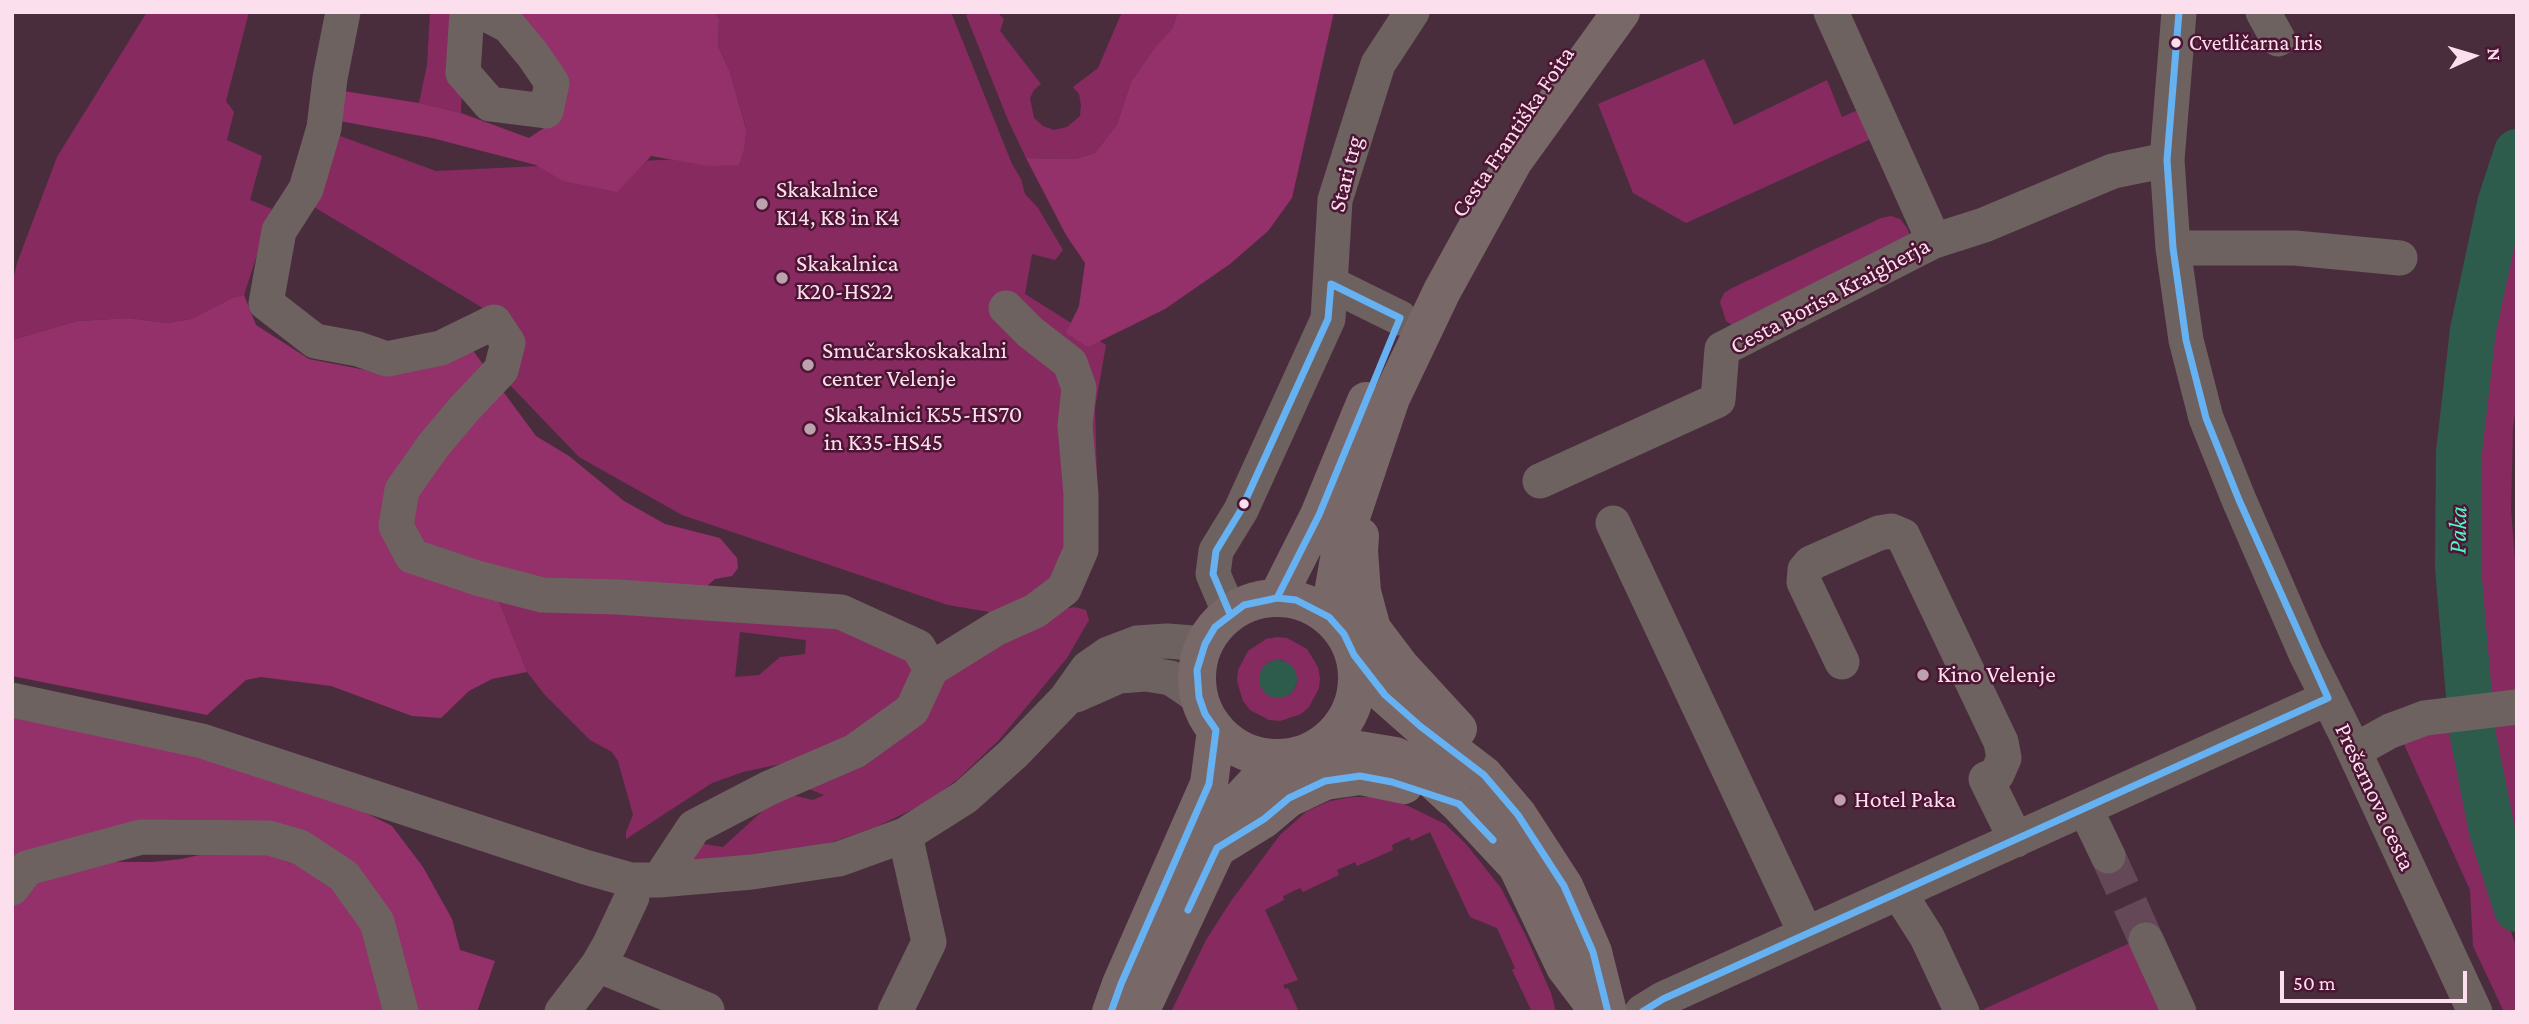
<!DOCTYPE html>
<meta charset="utf-8">
<style>
body{margin:0}
#map{position:relative;width:2529px;height:1024px;overflow:hidden;background:#4a2d3d;font-family:"Crimson Pro",serif}
canvas{display:block}
.frame{position:absolute;inset:0;border:14px solid #fcdfec;pointer-events:none}
.north{position:absolute;left:2438px;top:21px;width:70px;height:70px;-webkit-text-stroke:5px #4b1533;paint-order:stroke;rotate:86deg;font-size:19px;font-weight:700;line-height:28px;text-align:center;color:#fcdfec}
.north::after{content:'';display:block;margin:auto;width:24px;height:32px;background:#fcdfec;clip-path:polygon(50% 0,100% 100%,50% 72%,0 100%)}
.scale{position:absolute;left:2280px;top:971px;width:187px;height:32px;box-sizing:border-box;border:4px solid #fcdfec;border-top:0;padding-left:9px;font-size:21px;line-height:24px;white-space:nowrap;color:#fcdfec;-webkit-text-stroke:5px #4b1533;paint-order:stroke}
</style>
<div id="map">
<canvas width="2529" height="1024"></canvas>
<div class="frame"></div>
<div class="north">N</div>
<div class="scale">50 m</div>
</div>
<script>
const context = document.querySelector('canvas').getContext('2d');
context.lineJoin = 'round';
function fill(path, color) { context.fillStyle = color; context.fill(path, 'evenodd'); }
const toPath = rows => new Path2D(rows.map(r => 'M' + r).join(''));
function stroke(path, color, width, dash) { context.strokeStyle = color; context.lineWidth = width; context.lineCap = dash ? 'butt' : 'round'; context.setLineDash(dash || []); context.stroke(path); }
function write(font, color, halo, rows, align = 'center') {
  context.font = font + ' "Crimson Pro",serif'; context.lineWidth = 5; context.setLineDash([]); context.textBaseline = 'middle'; context.strokeStyle = halo; context.fillStyle = color; for (const [text, x, y, turn = 0] of rows) {
    context.save(); context.translate(x, y); context.rotate((+turn || 0) * Math.PI / 180); context.textAlign = isNaN(turn) ? turn : align; if (halo) context.strokeText(text, 0, 0); context.fillText(text, 0, 0); context.restore();
  }
}
fill(toPath([
 [147,12,249,12,226,101,234,112,227,140,262,156,250,200,272,209,244,295,232,298,191,319,166,323,129,318,77,321,12,340,12,285,17,263,57,157],
 [430,12,456,12,462,80,461,113,419,103,427,65],
 [715,12,951,12,1012,164,1021,179,1025,194,1038,208,1063,250,1055,260,1032,254,1025,294,1106,345,1095,408,1098,513,1031,619,948,605,682,515,579,457,510,385,518,329,309,204,340,136,436,171,723,157,746,128,730,72,718,46,719,19],
 [972,12,997,12,1004,19,1000,31,1041,84,1034,90,1030,98,1034,118,1043,126,1054,130,1067,127,1080,116,1081,105,1079,94,1073,87,1098,68,1122,12,1178,12,1172,29,1155,47,1131,82,1117,124,1095,153,1075,159,1026,158,1008,120,966,15],
 [1704,59,1734,125,1827,80,1842,117,1860,109,1873,138,1686,223,1633,193,1598,104],
 [2517,199,2517,397,2513,429,2511,509,2517,585,2517,698,2477,704,2469,662,2470,486,2478,478,2475,388],
 [1891,216,1900,219,1907,228,1911,238,1732,325,1726,321,1720,302,1724,293,1732,288,1881,218],
 [494,589,848,626,914,664,912,696,842,751,743,772,712,783,626,839,626,832,633,815,618,761,612,752,590,740,544,694,527,672],
 [740,632,806,640,805,654,780,657,759,675,735,677],
 [1074,607,1086,610,1089,620,1067,658,998,741,958,779,928,802,876,827,824,845,699,863,674,860,703,844,723,847,770,804,787,794,813,800,824,795,804,787,939,683,1060,610],
 [1277,637,1287,638,1307,649,1318,667,1320,678,1319,688,1309,707,1301,714,1280,721,1269,720,1250,710,1243,701,1237,681,1238,670,1248,651,1266,639],
 [1275,660,1283,660,1297,680,1295,688,1289,695,1267,663],
 [2517,716,2517,873,2483,719],
 [2458,721,2474,818,2517,950,2517,1012,2504,1012,2473,946,2470,890,2403,742],
 [1352,797,1373,797,1402,803,1445,824,1466,844,1501,888,1526,936,1551,993,1556,1012,1532,1012,1512,970,1515,968,1497,928,1470,917,1430,832,1411,841,1409,837,1392,845,1393,850,1357,866,1355,862,1337,870,1339,875,1303,892,1300,888,1283,896,1284,900,1265,910,1298,980,1283,985,1285,989,1288,988,1299,1012,1171,1012,1206,940,1231,901,1280,835,1307,811,1330,801],
 [2130,943,2161,1012,1986,1012,1984,1009]
]), '#872a60');
fill(toPath([
 [508,12,715,12,719,19,718,46,730,72,746,129,744,149,739,165,709,166,651,156,617,192,563,181,536,165,432,138,334,120,337,90,419,103,461,113,529,138,554,121],
 [1178,12,1334,12,1292,198,1268,231,1230,264,1165,309,1088,347,1066,333,1079,306,1085,263,1066,235,1026,158,1075,159,1095,153,1117,124,1131,82,1155,47,1172,29],
 [244,295,256,325,309,359,376,372,471,348,536,436,569,456,624,501,665,524,720,538,737,558,738,568,732,576,715,579,707,586,494,589,527,672,492,679,469,691,441,718,412,716,331,686,261,677,246,680,207,715,12,676,12,340,77,321,129,318,166,323,191,319,232,298],
 [12,711,178,746,340,800,392,826,423,867,452,919,460,950,495,961,477,1012,409,1012,399,965,287,833,12,863],
 [249,844,300,855,363,915,394,1012,12,1012,12,895,36,871,97,862,153,862,181,859]
]), '#94306a');
fill(toPath([
 '1259 679a19 19 0 1 1 38 0a19 19 0 1 1-38 0Z'
]), '#2d5b4c');
stroke(toPath([
 [2517,152,2500,204,2473,330,2459,452,2458,567,2472,731,2492,831,2517,909]
]), '#2d5b4c', 46);
stroke(toPath([
 [2108,856,2146,940]
]), '#654857', 35, [35, 18]);
stroke(toPath([
 [343,12,330,78,324,128,306,189,279,231,266,303,315,341,358,349,387,359,441,348,494,322,508,343,501,370,464,409,433,446,402,490,396,526,412,556,477,578,542,595,617,597,841,612,918,647,931,669,912,710,855,751,769,788,694,827,659,880],
 [467,12,463,73,490,104,546,111,552,83,533,55,509,26,482,12],
 [1831,12,1934,241],
 [2179,12,2167,160,2173,248,2186,340,2206,418,2239,500,2306,654,2346,734,2475,1012],
 [2263,12,2278,39],
 [2173,248,2295,248,2400,258],
 [1331,284,1400,318],
 [1540,481,1718,400,1722,349,1934,241,1984,225,2113,171,2167,160],
 [1613,523,1806,934],
 [1230,614,1213,574,1216,551,1241,510,1328,319,1335,200,1378,64,1412,12],
 [1842,662,1804,582,1805,570,1811,563,1879,533,1891,531,1903,536,2001,742,2004,758,1997,774,1986,779,2016,840],
 [931,669,997,628,1035,611,1064,589,1081,550,1081,494,1075,426,1079,388,1070,363,1030,332,1006,308],
 [1076,695,1119,676,1146,674,1171,678,1199,697],
 [12,700,202,741,585,867,631,880,659,880,752,872,839,859,905,835,965,797,1013,754,1066,699,1088,668,1108,654,1137,643,1167,641,1205,644],
 [2354,751,2390,731,2425,718,2517,707],
 [2085,808,2108,856],
 [12,888,27,868,141,837,269,838,300,847,344,876,377,922,401,1012],
 [1899,893,1927,937,1962,1012],
 [2146,940,2179,1012],
 [598,965,707,1010],
 [562,1012,598,965,610,944,632,897,631,880],
 [895,1012,929,942,905,835],
 [1642,1012,1663,999,2328,698]
]), '#6e6260', 35);
stroke(toPath([
 [1360,536,1359,551,1362,592,1372,629,1400,666,1458,729],
 [1277,598,1319,515,1366,401],
 '1197 678a80 80 0 1 1 160 0a80 80 0 1 1-160 0Z',
 [1329,617,1341,547,1391,398,1442,291,1513,162,1621,12],
 [1354,655,1385,695,1420,726,1484,775,1518,815,1564,886,1593,952,1608,1012],
 [1323,744,1395,756,1420,768,1459,804,1517,866,1565,967,1599,1012],
 [1217,848,1264,819,1289,798,1325,781,1360,776,1404,785],
 [1111,1012,1121,984,1209,784,1216,730],
 [1140,1012,1239,801,1265,773,1299,756]
]), '#796868', 38);
stroke(toPath([
 [1230,614,1213,574,1216,551,1241,510,1328,319,1331,284,1400,318,1319,515,1277,598],
 [1188,910,1217,848,1264,819,1289,798,1325,781,1360,776,1392,782,1459,804,1493,840],
 [1111,1012,1121,984,1209,784,1216,730,1205,714,1199,697,1197,670,1205,644,1215,627,1244,605,1277,598,1296,600,1329,617,1344,634,1354,655,1385,695,1420,726,1484,775,1518,815,1564,886,1593,952,1608,1012],
 [1642,1012,1663,999,2328,698,2239,500,2206,418,2186,340,2173,248,2167,160,2179,12]
]), '#66b1f2', 7);
for (const [x, y, r, color] of [
 [2176,43,6,"#fcdfec"],
 [762,204,7,"#bea1af"],
 [782,278,7,"#bea1af"],
 [808,365,7,"#bea1af"],
 [810,429,7,"#bea1af"],
 [1244,504,6,"#fcdfec"],
 [1923,675,7,"#bea1af"],
 [1840,800,7,"#bea1af"]
]) { const dot = new Path2D(); dot.arc(x, y, r, 0, 2 * Math.PI); context.fillStyle = color; context.fill(dot); stroke(dot, '#4b1533', 2.5); }
write('22px', '#fcdfec', '#4b1533', [
 ["Cvetličarna Iris",2189,43]
], 'left');
write('24px', '#fcdfec', '#4b1533', [
 ["Cesta Františka Foita",1513,132,-56],
 ["Stari trg",1346,174,-76],
 ["Cesta Borisa Kraigherja",1830,296,-28],
 ["Prešernova cesta",2375,797,65]
]);
write('24px', '#fcdfec', '#4b1533', [
 ["Skakalnice",776,190],
 ["K14, K8 in K4",776,218],
 ["Skakalnica",796,264],
 ["K20-HS22",796,292],
 ["Smučarskoskakalni",822,351],
 ["center Velenje",822,379],
 ["Skakalnici K55-HS70",824,415],
 ["in K35-HS45",824,443],
 ["Kino Velenje",1937,675],
 ["Hotel Paka",1854,800]
], 'left');
write('italic 26px', '#50f6c5', '#4b1533', [
 ["Paka",2458,530,-89]
]);
</script>
